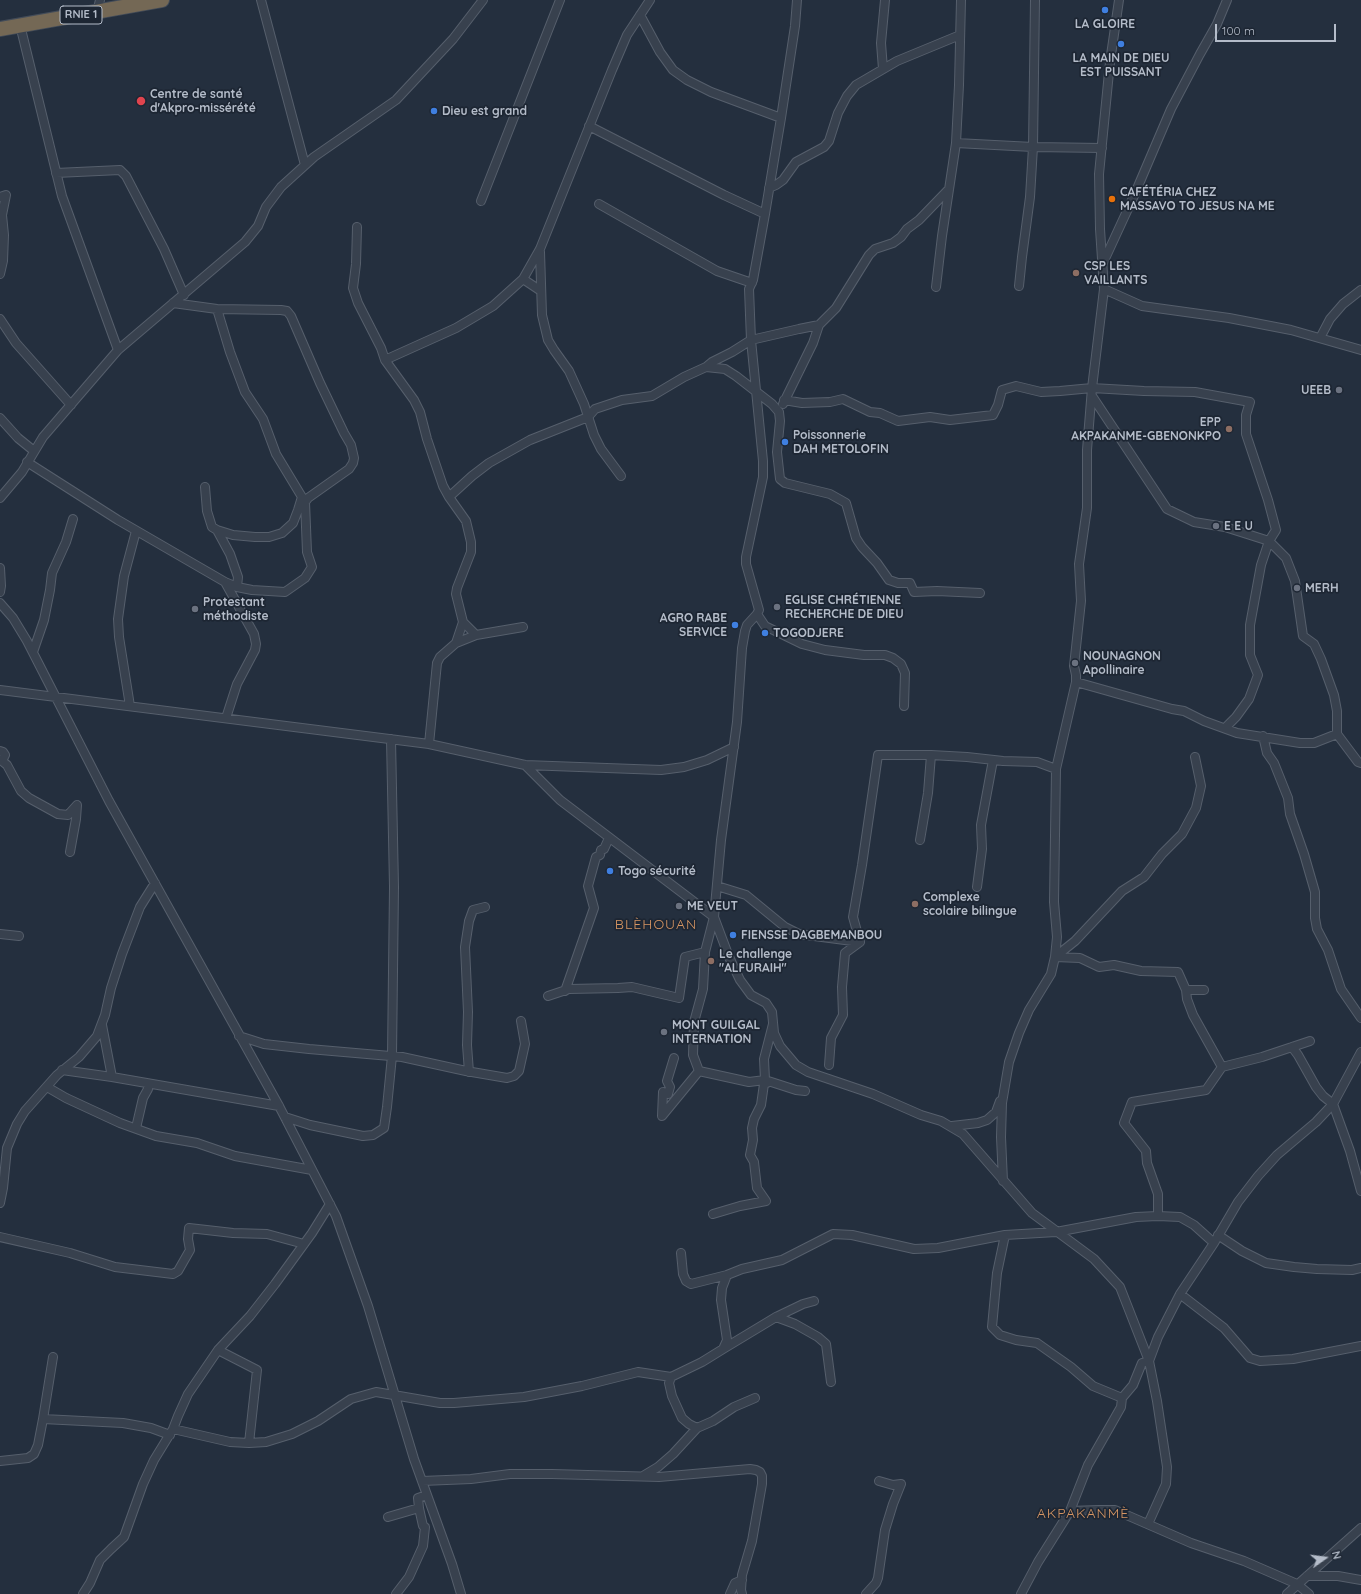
<!DOCTYPE html>
<meta charset="utf-8">
<style>
body{margin:0}
#map{position:relative;width:1361px;height:1594px;overflow:hidden;background:#242f3e;font-family:Quicksand,sans-serif}
canvas{display:block}
.north{position:absolute;left:1305px;top:1538px;width:40px;height:40px;-webkit-text-stroke:3px #1d2633;paint-order:stroke;rotate:76deg;font-size:11px;font-weight:700;line-height:16px;text-align:center;color:#b4bcc9}
.north::after{content:'';display:block;margin:auto;width:14px;height:18px;background:#b4bcc9;clip-path:polygon(50% 0,100% 100%,50% 72%,0 100%)}
.scale{position:absolute;left:1215px;top:24px;width:121px;height:18px;box-sizing:border-box;border:2px solid #b4bcc9;border-top:0;padding-left:5px;font-size:12px;line-height:14px;white-space:nowrap;color:#b4bcc9;-webkit-text-stroke:3px #1d2633;paint-order:stroke}
</style>
<div id="map">
<canvas width="1361" height="1594"></canvas>
<div class="north">N</div>
<div class="scale">100 m</div>
</div>
<script>
const context = document.querySelector('canvas').getContext('2d');
context.lineJoin = 'round';
const toPath = rows => new Path2D(rows.map(r => 'M' + r).join(''));
function stroke(path, color, width, dash) { context.strokeStyle = color; context.lineWidth = width; context.lineCap = dash ? 'butt' : 'round'; context.setLineDash(dash || []); context.stroke(path); }
function write(font, color, halo, rows, align = 'center') {
  context.font = font + ' Quicksand,sans-serif'; context.lineWidth = 3.5; context.setLineDash([]); context.textBaseline = 'middle'; context.strokeStyle = halo; context.fillStyle = color; for (const [text, x, y, turn = 0] of rows) {
    context.save(); context.translate(x, y); context.rotate((+turn || 0) * Math.PI / 180); context.textAlign = isNaN(turn) ? turn : align; if (halo) context.strokeText(text, 0, 0); context.fillText(text, 0, 0); context.restore();
  }
}
const street = toPath([
 [261,0,305,165],
 [1035,0,1033,147,1102,148],
 [97,12,100,0],
 [640,15,660,52,673,70,687,80,711,92,781,118],
 [20,25,62,196,118,350],
 [883,69,881,43,885,0],
 [589,126,724,195,765,214],
 [956,143,1033,147,1030,197,1022,257,1019,286],
 [56,173,120,170,126,176,164,249,184,295],
 [769,188,776,185,783,180,796,162,824,147,829,141,838,113,847,96,856,85,897,61,960,35],
 [0,197,6,195,2,215,4,235,3,261,0,274],
 [481,201,560,0],
 [599,204,717,271,752,283],
 [357,227,356,264,353,288,358,303,381,348,385,360,414,400,420,412,427,439,443,486,449,497],
 [540,252,542,315,548,340,554,350,569,371,584,404,594,435,601,449,621,476],
 [1103,263,1133,198,1171,109,1200,54,1217,24,1227,0],
 [523,279,541,291],
 [936,287,942,236,956,143,959,85,961,0],
 [1104,289,1142,306,1229,318,1291,330,1361,350],
 [217,309,230,352,245,392,263,419,276,454,305,502],
 [0,319,16,343,71,405],
 [1320,338,1330,319,1343,304,1361,290],
 [385,360,456,328,493,306,523,279,540,249,612,70,627,35,650,0],
 [706,367,712,362,732,352,751,340,799,329,819,325],
 [1092,396,1167,509,1194,522,1225,527,1269,541,1261,565,1250,625,1250,655,1258,675,1249,699,1236,717,1225,728],
 [784,400,802,403,830,402,843,399,870,412,880,413,898,421,930,417,950,420,993,415,998,405,1002,390,1016,386,1041,392,1060,391,1092,388,1144,391,1195,392,1250,402,1246,415,1246,434,1268,500,1276,530,1269,541,1286,558,1295,581,1303,636,1314,644,1321,659,1334,695,1337,711,1337,734],
 [783,404,813,343,819,325,836,308,869,255,875,249,893,243,901,237,907,229,919,220,949,189],
 [0,418,18,438,34,451],
 [27,462,118,520,225,582,237,587,252,590,285,592,305,578,312,567,307,552,305,502,308,498,349,469,353,463,354,458,351,445,344,433,320,383,291,316,287,311,281,310,217,309,173,303],
 [205,487,207,511,212,527,217,530,230,554,238,577,237,587],
 [0,498,22,472,43,437,118,350,245,242,258,226,266,207,281,187,314,157,396,100,453,39,483,0],
 [217,530,233,535,255,537,269,537,282,533,293,523,298,510,302,497],
 [0,568,1,586,0,592],
 [225,582,254,634,256,644,255,650,237,684,226,718],
 [0,603,13,618,27,641,109,801,279,1106,336,1216,368,1306,414,1459,452,1564,461,1594],
 [757,614,765,626,802,644,825,650,864,655,885,655,893,658,901,664,905,673,904,706],
 [463,622,476,635,523,627],
 [456,643,476,635],
 [33,652,44,620,50,590,52,573,66,542,73,519],
 [1076,682,1172,709,1184,711,1204,721,1237,733,1300,743,1314,743,1337,734,1358,762,1361,763],
 [0,690,429,744,525,765,661,770,684,767,707,760,734,747],
 [130,706,119,637,118,619,124,576,136,531],
 [1263,736,1267,753,1274,763,1288,798,1290,814,1304,854,1315,892,1315,918,1317,929,1328,950,1341,989,1361,1018],
 [429,744,437,663,440,657,456,643,463,622,456,594,457,588,471,552,471,542,466,521,449,497,472,476,489,463,530,440,588,417,595,409,622,400,652,396,684,377,706,367,725,369,736,376,772,404,779,412,780,421,777,452,780,479,785,483,830,494,846,503,856,538,862,547,877,563,889,580,898,583,910,583,914,592,937,591,980,593],
 [0,751,3,752,5,755,2,761,7,765,21,791,29,798,58,814,68,815,77,805,76,819,70,852],
 [1195,757,1201,786,1196,808,1182,834,1162,854,1144,877,1122,891,1075,941,1055,957,1080,958,1099,967,1114,965,1141,971,1178,972,1186,990,1204,990],
 [525,765,560,800,714,917,729,957,740,980,751,995,766,1003,772,1012,774,1033,780,1046,796,1065,808,1072,873,1094,921,1115,941,1121,963,1134,1032,1213,1094,1259,1120,1287,1149,1361,1157,1401,1167,1467,1166,1484,1148,1524],
 [920,840,928,793,931,755,967,757,1003,761,1037,762,1056,769],
 [717,886,746,895,785,927,799,934,860,942],
 [977,887,982,849,981,825,993,760],
 [0,934,19,936],
 [565,991,594,908,588,886,596,857,600,855,601,850,604,849,609,838],
 [548,996,569,989,618,988,632,987,679,998,685,957,705,952],
 [773,1024,764,1059,765,1080,749,1082,699,1071,693,1055,694,1022,703,989,705,952,714,917,721,840,737,722,742,648,745,631,747,625,757,614,759,610,746,564,746,557,763,477,763,461,751,340,749,289,753,280,765,214,781,118,795,26,797,0],
 [102,1025,112,1077],
 [239,1036,264,1044,309,1049,402,1057,466,1071,507,1078,514,1076,519,1071,525,1044,521,1021],
 [1292,1047,1298,1055,1316,1087,1323,1096,1333,1104,1350,1151,1361,1191],
 [674,1058,667,1081,670,1087,668,1094,663,1092,662,1116,699,1071],
 [829,1065,831,1038,843,1015,842,987,845,953,860,942,853,917,862,865,878,755,931,755],
 [1222,1067,1262,1057,1310,1041],
 [62,1070,112,1077,279,1106],
 [469,1072,467,1045,468,1012,465,947,469,921,473,910,485,907],
 [765,1080,796,1090,805,1091],
 [47,1087,66,1098,120,1123,156,1136,197,1143,235,1156,312,1170],
 [285,1117,310,1125,363,1136,373,1135,384,1128,387,1107,392,1056,394,887,391,739],
 [952,1126,978,1123,987,1120,996,1112,1000,1101],
 [136,1128,143,1098,148,1089,148,1084],
 [1003,1181,1001,1137,1002,1103,1009,1062,1019,1033,1029,1010,1051,974,1055,957,1057,937,1054,902,1056,769,1076,682,1076,675,1074,666,1081,601,1079,564,1087,508,1087,450,1092,388,1104,289,1100,229,1099,174,1110,62,1119,0],
 [0,1203,3,1188,7,1148,17,1124,25,1111,57,1075,79,1057,97,1036,105,1015,111,988,122,954,140,907,155,883],
 [713,1214,740,1206,766,1201,757,1188,754,1162,750,1155,753,1140,752,1128,754,1119,761,1105,764,1084,769,1082],
 [1158,1216,1158,1194,1147,1163,1146,1151,1124,1123,1132,1102,1206,1090,1222,1067,1193,1015,1187,999,1186,990],
 [1005,1235,997,1273,992,1327,1000,1335,1016,1340,1037,1343,1071,1367,1093,1386,1122,1398,1133,1385,1142,1363,1149,1361],
 [1218,1235,1242,1251,1266,1263,1294,1267,1317,1269,1352,1270,1361,1268],
 [0,1237,70,1253,115,1267,173,1274,178,1271,190,1250,188,1239,189,1228,233,1233,267,1234,304,1244],
 [681,1253,683,1274,686,1281,691,1284,727,1275],
 [1180,1294,1224,1328,1250,1358,1260,1361,1293,1359,1361,1346],
 [776,1317,795,1324,818,1337,826,1344,831,1382],
 [723,1349,776,1317,803,1304,814,1301],
 [218,1350,257,1370,249,1443],
 [53,1357,43,1419,123,1423,151,1428,170,1435],
 [1149,1361,1158,1337,1180,1294,1214,1243,1238,1202,1258,1176,1277,1155,1316,1122,1333,1104,1361,1052],
 [697,1428,689,1424,682,1418,672,1396,669,1383,671,1377,702,1362,723,1349,727,1340,721,1300,722,1288,727,1275,742,1269,782,1260,833,1234,852,1235,914,1249,938,1248,1005,1235,1056,1232,1136,1217,1158,1216,1180,1217,1194,1225,1214,1243],
 [173,1429,230,1442,249,1443,266,1442,292,1434,318,1421,351,1399,376,1392,440,1403,454,1403,524,1397,582,1386,638,1372,671,1377],
 [0,1461,28,1458,34,1454,38,1445,43,1419],
 [643,1476,658,1467,673,1454,697,1428,713,1421,734,1407,755,1398],
 [422,1481,471,1479,510,1474,552,1474,659,1477,750,1469,756,1470,760,1472,762,1476,762,1484,752,1541,742,1575,741,1590,742,1594],
 [1070,1511,1088,1465,1121,1407,1122,1398],
 [388,1517,419,1508,418,1498,427,1495],
 [1307,1576,1338,1576,1361,1580],
 [83,1594,90,1583,100,1560,111,1549,124,1537,143,1484,154,1460,173,1429,178,1416,188,1394,218,1350,250,1316,275,1284,312,1233,330,1204],
 [396,1594,409,1577,423,1546,425,1527,423,1526,419,1508],
 [730,1594,735,1583,742,1580],
 [866,1594,876,1583,878,1578,885,1530,893,1504,901,1484,893,1485,879,1481],
 [1021,1594,1038,1562,1070,1511,1099,1510,1115,1510,1191,1543,1244,1561,1297,1584,1309,1594],
 [1287,1594,1361,1528]
]);
const highway = toPath([
 [0,29,162,0]
]);
stroke(street, '#565f6c', 10);
stroke(highway, '#434c59', 16);
stroke(street, '#38414e', 8);
stroke(highway, '#746855', 14);
for (const [x, y, r, color] of [
 [1105,10,4,"#3f7fe0"],
 [1121,44,4,"#3f7fe0"],
 [141,101,5,"#e0444e"],
 [434,111,4,"#3f7fe0"],
 [1112,199,4,"#e8710a"],
 [1076,273,4,"#8d6e63"],
 [1339,390,4,"#6b7280"],
 [1229,429,4,"#8d6e63"],
 [785,442,4,"#3f7fe0"],
 [1216,526,4,"#6b7280"],
 [1297,588,4,"#6b7280"],
 [777,607,4,"#6b7280"],
 [195,609,4,"#6b7280"],
 [735,625,4,"#3f7fe0"],
 [765,633,4,"#3f7fe0"],
 [1075,663,4,"#6b7280"],
 [610,871,4,"#3f7fe0"],
 [915,904,4,"#8d6e63"],
 [679,906,4,"#6b7280"],
 [733,935,4,"#3f7fe0"],
 [711,961,4,"#8d6e63"],
 [664,1032,4,"#6b7280"]
]) { const dot = new Path2D(); dot.arc(x, y, r, 0, 2 * Math.PI); context.fillStyle = color; context.fill(dot); stroke(dot, '#1d2633', 1.5); }
for (const [x, y, w] of [
 [81,15,42]
]) { const box = new Path2D(); box.roundRect(x - w / 2, y - 9, w, 18, 3); context.fillStyle = '#1d2633'; context.fill(box); stroke(box, '#b4bcc9', 1); }
write('bold 11px', '#b4bcc9', null, [
 ["RNIE 1",81,15]
]);
write('bold 12px', '#b4bcc9', '#1d2633', [
 ["LA GLOIRE",1105,24,"center"],
 ["LA MAIN DE DIEU",1121,58,"center"],
 ["EST PUISSANT",1121,72,"center"],
 ["Centre de santé",150,94],
 ["d'Akpro-missérété",150,108],
 ["Dieu est grand",442,111],
 ["CAFÉTÉRIA CHEZ",1120,192],
 ["MASSAVO TO JESUS NA ME",1120,206],
 ["CSP LES",1084,266],
 ["VAILLANTS",1084,280],
 ["UEEB",1331,390,"right"],
 ["EPP",1221,422,"right"],
 ["AKPAKANME-GBENONKPO",1221,436,"right"],
 ["Poissonnerie",793,435],
 ["DAH METOLOFIN",793,449],
 ["E E U",1224,526],
 ["MERH",1305,588],
 ["EGLISE CHRÉTIENNE",785,600],
 ["RECHERCHE DE DIEU",785,614],
 ["Protestant",203,602],
 ["méthodiste",203,616],
 ["AGRO RABE",727,618,"right"],
 ["SERVICE",727,632,"right"],
 ["TOGODJERE",773,633],
 ["NOUNAGNON",1083,656],
 ["Apollinaire",1083,670],
 ["Togo sécurité",618,871],
 ["Complexe",923,897],
 ["scolaire bilingue",923,911],
 ["ME VEUT",687,906],
 ["FIENSSE DAGBEMANBOU",741,935],
 ["Le challenge",719,954],
 ["\"ALFURAIH\"",719,968],
 ["MONT GUILGAL",672,1025],
 ["INTERNATION",672,1039]
], 'left');
context.letterSpacing = '1px';
write('14px', '#d59563', '#1d2633', [
 ["BLÈHOUAN",656,925],
 ["AKPAKANMÈ",1083,1514]
]);
context.letterSpacing = '0px';
</script>
